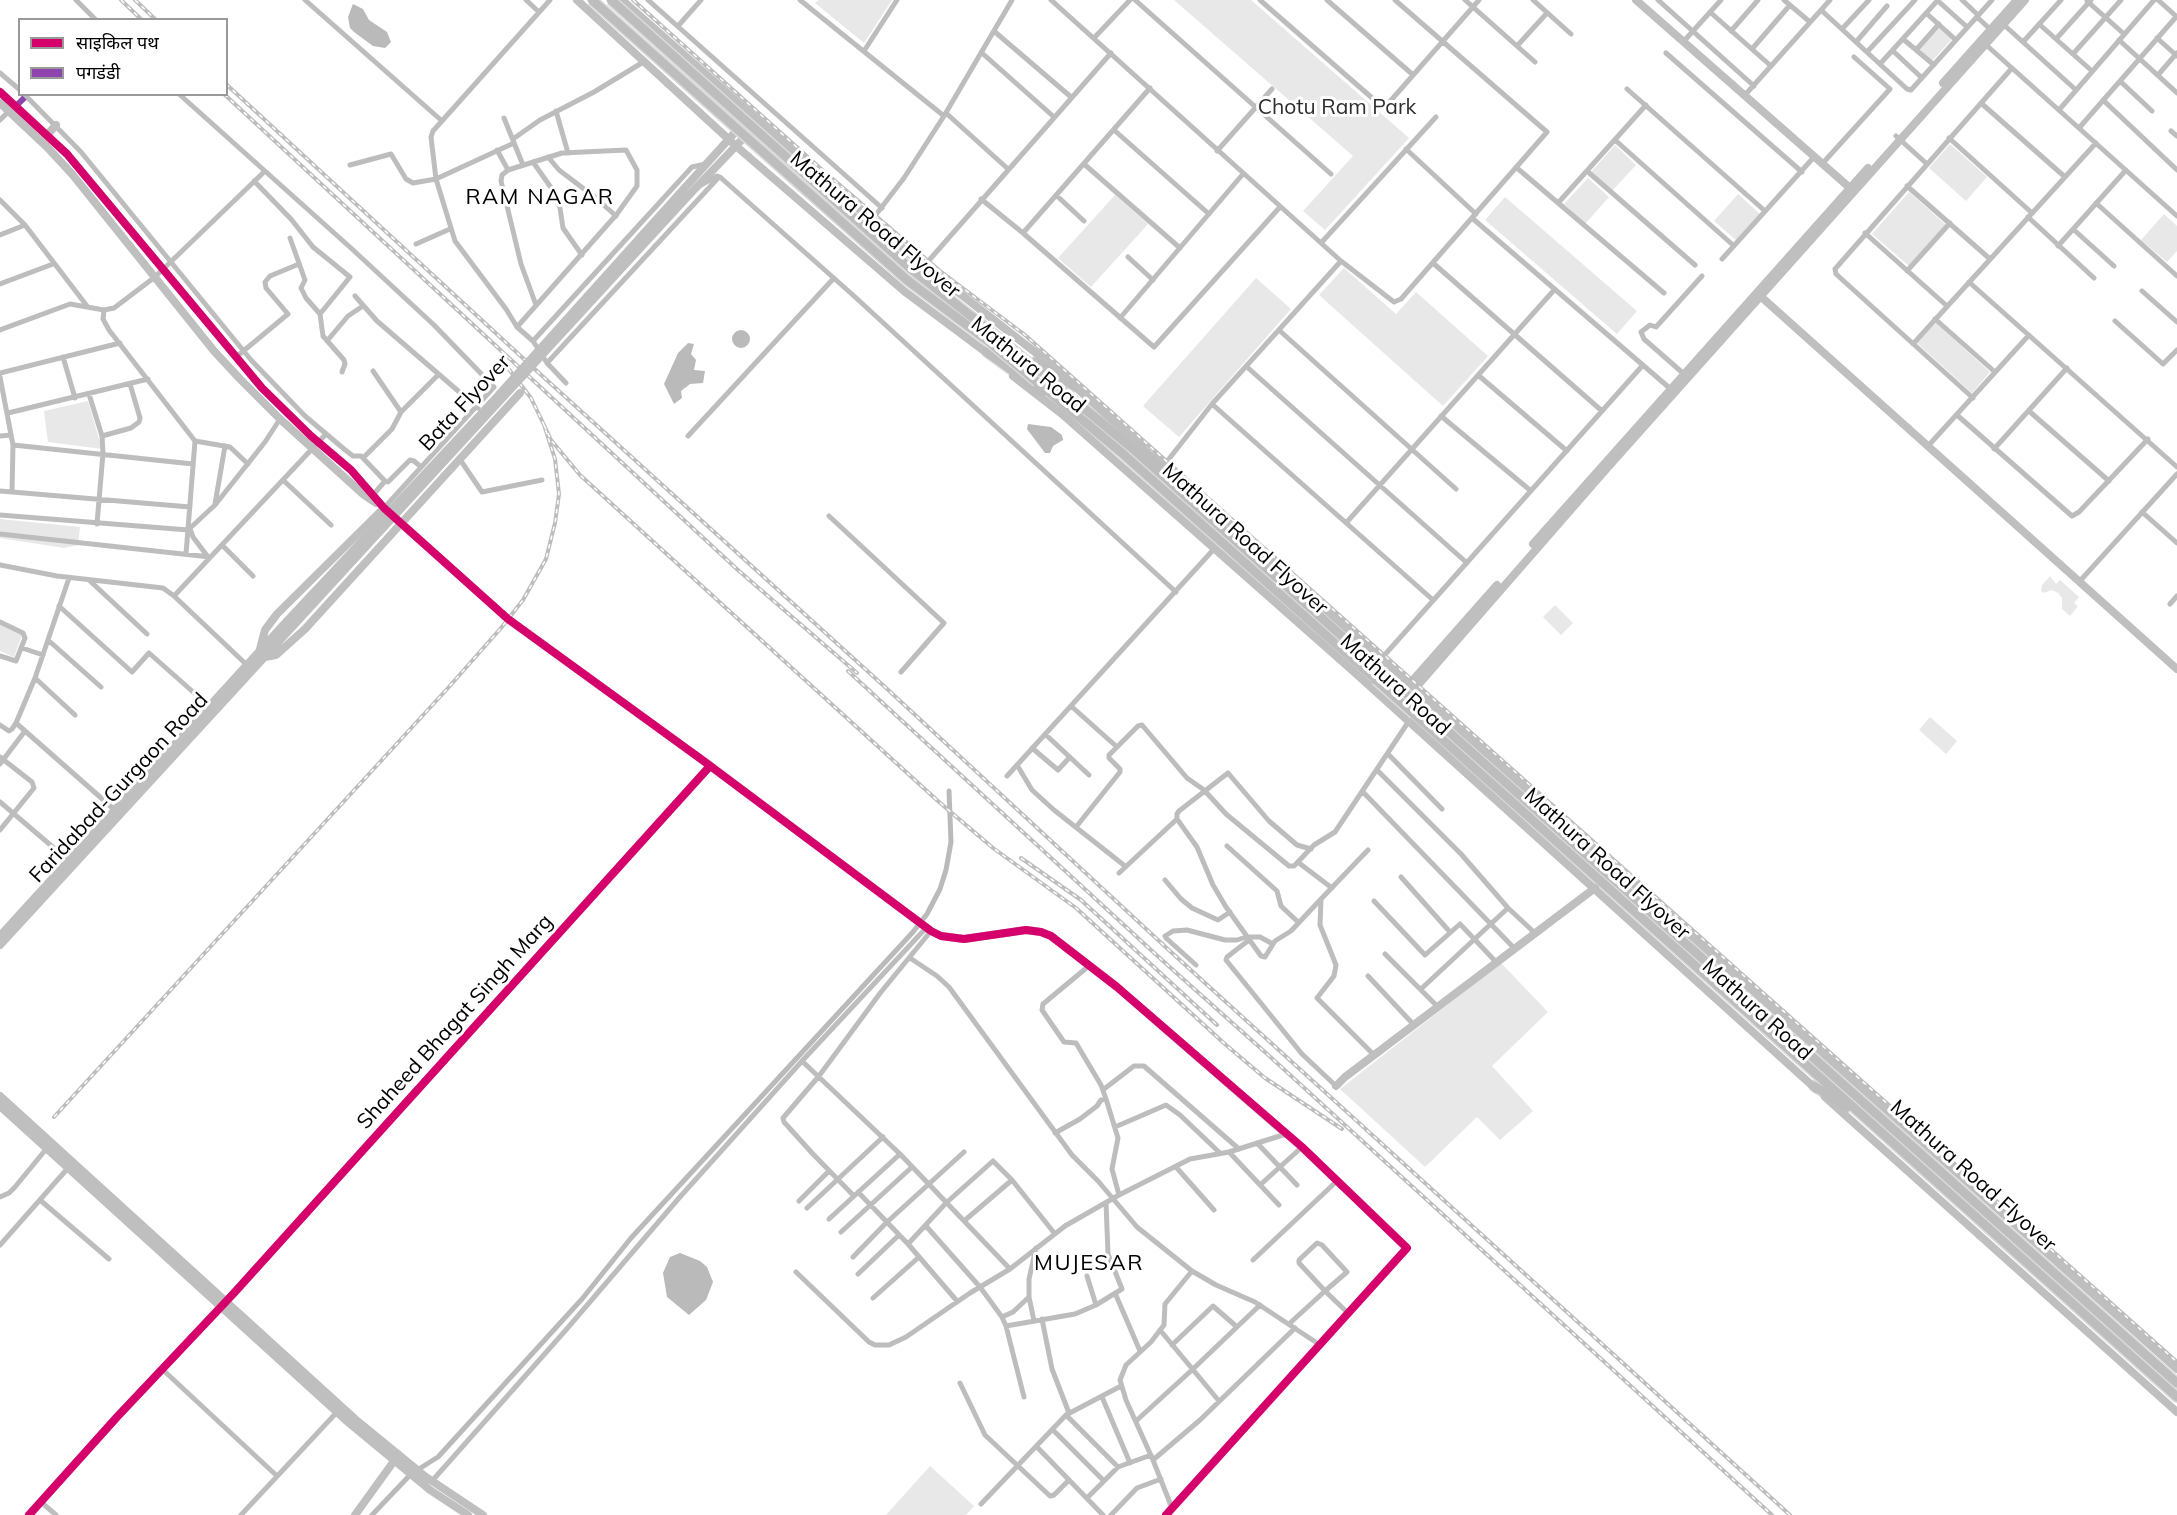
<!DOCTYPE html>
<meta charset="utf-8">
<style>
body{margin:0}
#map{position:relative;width:2177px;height:1515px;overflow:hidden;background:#fff;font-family:Mulish,"Noto Sans Devanagari",sans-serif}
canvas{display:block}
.legend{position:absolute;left:18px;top:18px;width:210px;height:78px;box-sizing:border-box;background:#fff;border:2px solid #999;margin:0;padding:8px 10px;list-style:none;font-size:18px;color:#000}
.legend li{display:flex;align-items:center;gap:12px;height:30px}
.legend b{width:30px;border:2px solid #999}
</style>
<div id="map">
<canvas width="2177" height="1515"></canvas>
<ul class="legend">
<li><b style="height:8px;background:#d6006c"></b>साइकिल पथ</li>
<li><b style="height:8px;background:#8e44ad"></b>पगडंडी</li>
</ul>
</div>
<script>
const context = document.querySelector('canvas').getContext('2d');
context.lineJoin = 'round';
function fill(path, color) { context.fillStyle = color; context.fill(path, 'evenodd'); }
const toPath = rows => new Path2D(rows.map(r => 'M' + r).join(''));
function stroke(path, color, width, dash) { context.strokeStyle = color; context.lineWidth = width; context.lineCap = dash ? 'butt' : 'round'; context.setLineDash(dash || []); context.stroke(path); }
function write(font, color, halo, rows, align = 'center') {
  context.font = font + ' Mulish,sans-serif'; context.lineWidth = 6; context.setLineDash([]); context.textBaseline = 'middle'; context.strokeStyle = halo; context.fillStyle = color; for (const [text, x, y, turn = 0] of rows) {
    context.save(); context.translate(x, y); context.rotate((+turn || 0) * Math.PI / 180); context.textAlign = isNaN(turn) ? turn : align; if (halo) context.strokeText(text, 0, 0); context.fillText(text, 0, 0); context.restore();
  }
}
fill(toPath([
 [819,0,892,0,864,43,815,3],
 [1174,0,1251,0,1409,138,1325,230,1303,211,1353,156],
 [1938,27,1952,39,1932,61,1919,49],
 [1950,144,1987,177,1966,201,1929,168],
 [1615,145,1636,165,1612,191,1591,172],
 [1588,178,1609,197,1585,224,1564,204],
 [1909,192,1946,225,1909,266,1872,234],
 [1738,194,1760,214,1736,240,1714,221],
 [1115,195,1148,224,1091,287,1058,258],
 [1505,197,1637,311,1617,334,1485,220],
 [2164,214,2177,226,2177,251,2167,262,2141,240],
 [1344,268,1396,314,1416,292,1488,356,1443,406,1319,295],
 [1256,278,1291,309,1179,437,1143,406],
 [1936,323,1990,372,1972,393,1917,343],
 [88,401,102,449,48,442,44,411],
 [0,519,80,527,78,545,64,548,0,538],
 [2050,576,2056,584,2060,580,2079,597,2074,603,2078,606,2070,616,2062,609,2062,598,2058,593,2052,590,2044,593,2041,591,2042,585],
 [1555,605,1573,623,1561,635,1543,617],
 [0,624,22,635,14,657,0,651],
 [1930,717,1957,741,1946,754,1919,730],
 [1501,963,1548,1012,1492,1066,1533,1111,1500,1140,1477,1117,1425,1167,1340,1089],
 [930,1466,974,1506,966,1515,886,1515]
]), '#e8e8e8');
fill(toPath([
 [353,4,363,9,369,20,387,32,391,42,385,48,373,46,354,32,350,28,348,17],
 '732 339a9 9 0 1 1 18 0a9 9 0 1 1-18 0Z',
 [688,343,694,344,691,354,696,360,694,370,705,371,703,383,690,384,681,391,682,398,674,404,664,384,678,353],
 [1028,424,1051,427,1062,435,1063,440,1053,446,1050,453,1045,453,1027,429],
 [680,1253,700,1261,707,1267,713,1282,706,1300,689,1315,667,1297,663,1273,670,1257]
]), '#bababa');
stroke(toPath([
 [372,1515,411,1474,438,1457,582,1299,631,1238,913,932,927,914,940,889,946,870,951,842,949,791]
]), '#bababa', 5);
const highway = toPath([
 [1005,343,1132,448,1382,672],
 [987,352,1042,392],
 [1035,362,1074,386],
 [1037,382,1122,453,1376,680],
 [1139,445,1158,465],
 [1420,706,2177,1383],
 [1414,714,2177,1397],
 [1814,1086,1847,1107]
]);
stroke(highway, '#dbdbdb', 12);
stroke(toPath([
 [76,0,96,20],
 [305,0,442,121],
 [526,0,539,12],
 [550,0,433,131,431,137,436,179,455,241,506,309,517,327,533,341,547,363,719,177],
 [648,0,882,208],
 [800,0,944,116],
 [1051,0,1341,261,1394,302,1401,299,1547,132,1395,0],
 [1135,0,1331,174],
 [1260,0,1379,104,1386,106,1479,0],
 [1327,0,1412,74],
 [1465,0,1535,62],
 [1533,0,1571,34],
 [1658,0,1754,86],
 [1784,0,1810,22],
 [1962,0,1978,15],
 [2158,0,2177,17],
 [1938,1,1967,27],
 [2087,1,2124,34],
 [1821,10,1907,89,1911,90,1992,0],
 [1710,12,1771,66],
 [1926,13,1956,40],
 [1977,17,1991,30],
 [2003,24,2076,90],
 [2039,24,2092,71],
 [678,26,701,0],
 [1842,29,1869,0],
 [1731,31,1758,0],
 [995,32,1071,97],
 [1094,38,1130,0],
 [2157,38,2177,56],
 [1903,39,1934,65],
 [2056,39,2091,0],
 [2119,40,2177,93],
 [1684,41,1721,0],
 [1856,42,1887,6],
 [2023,42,2061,0],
 [1984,43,2177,216],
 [1517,46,1547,13],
 [1752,49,1790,5],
 [1916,50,1939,24],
 [864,51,897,0],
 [1893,51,1922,78],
 [1867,52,1915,0],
 [982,53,1054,117],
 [1666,53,1802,172],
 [2073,54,2121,0],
 [1880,64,1938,0],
 [0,73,20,90],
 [2158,75,2177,53],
 [2120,81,2152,111],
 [1627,89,1765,211],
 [24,94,81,152,251,360,305,416,344,449,353,456,361,456,385,481,388,482,410,460,414,461,421,467],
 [179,94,352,249,434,325,494,387,384,508],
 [1745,95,1830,0],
 [2103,100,2177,170],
 [1981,103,2065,177],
 [2059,110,2154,0],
 [556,111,568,153],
 [946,113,1008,169],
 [504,118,523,165],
 [0,120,9,111],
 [2079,128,2176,17],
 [1114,130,1209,214],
 [2171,131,2177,136],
 [1896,136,1927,164],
 [1949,138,2032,213],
 [513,139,540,120,594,92,645,61],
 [1615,140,1734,246],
 [1406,149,1476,214],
 [497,150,508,170],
 [1217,151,1272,89],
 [548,157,559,170,596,198,616,216],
 [533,162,552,189,560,208,563,228,582,255],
 [1084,164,1180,248],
 [1822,164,1890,89,1854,57],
 [350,165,391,154,406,179,413,183,436,179,514,143],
 [1517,168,1664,293],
 [1587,171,1695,265],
 [254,181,291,219,313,247,350,277,320,314,323,336,344,360,345,364,342,372],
 [701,185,717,176,720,177,854,296,1176,592],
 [1907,186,1990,259],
 [1056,195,1084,221],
 [981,199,1023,233,1154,347,1280,207],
 [0,200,25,225,87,306],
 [1558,203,1646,105],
 [2096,203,2177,276],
 [2028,217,2094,278],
 [1472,218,1673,391],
 [871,221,904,178,944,116,1012,0],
 [2073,229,2114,266],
 [1023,233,1150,88],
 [1865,233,1947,306],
 [0,235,25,225],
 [290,238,305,280,301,288,306,298,320,314],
 [1321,243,1436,117],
 [416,244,450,229],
 [2058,246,2126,170],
 [1128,257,1153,280],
 [1722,259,1814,157],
 [1433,263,1602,411],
 [924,266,1111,53],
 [1907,271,1950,223],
 [1969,282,2177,467],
 [0,284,53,264],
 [2142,291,2177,322],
 [355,296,377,321,478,408],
 [104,310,103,319,109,330,195,441,186,554],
 [1120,318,1243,174],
 [1935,319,1995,372],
 [2115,321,2163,364,2177,350],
 [517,327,617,214,637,186,637,170,626,150,562,153,508,170,502,175,501,181,521,264,536,305],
 [0,330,70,304,104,310,114,308,155,277,264,172],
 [1280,331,1456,489],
 [327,341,348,316,363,306],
 [533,341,692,167,706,164],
 [1913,344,2096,143],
 [63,357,75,398],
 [235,358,288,314,266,288,265,282,270,276,299,264],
 [547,363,566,383],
 [1247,367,1467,563],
 [373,371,401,412],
 [0,373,120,343],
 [1684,374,1644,339,1641,332,1650,325,1656,327,1702,276],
 [1478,375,1567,451],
 [0,377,13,445,12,492],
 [89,394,102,436,103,453,97,524],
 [1973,398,1836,274,1835,269,2012,68],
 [1212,404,1433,600],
 [2029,411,2109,481],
 [8,413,148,379],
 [1957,415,2072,516,2079,512,2148,439],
 [1441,416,1531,491],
 [0,436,11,435],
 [102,436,131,428,139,422,140,418,130,384],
 [688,436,834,278],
 [195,441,230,447,248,464],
 [13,445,193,464],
 [1928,446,2029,335],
 [1994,449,2067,368],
 [363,458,392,429,401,412,438,375],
 [459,458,482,492,542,480],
 [1165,464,1212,404,1341,261],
 [283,480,331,525],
 [0,491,190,507],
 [373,495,385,481],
 [215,504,225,446],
 [2142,512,2177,543],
 [0,515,188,530,215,505,265,442,280,419],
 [829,516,944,623,901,672],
 [1346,523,1555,289],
 [190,529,193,537,208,557],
 [0,534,210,557],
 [222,545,253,576],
 [0,565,57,576,163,588,174,596,248,666],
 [89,580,147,634],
 [2079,582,2177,474],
 [174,596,326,434],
 [2170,604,2177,596],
 [59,606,132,672,149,653,209,706],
 [0,622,23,633,25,638,16,661,0,656],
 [48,640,101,687],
 [22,648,43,655],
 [1381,659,1643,365],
 [35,678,75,715],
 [1071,706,1117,747],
 [16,723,116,811],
 [0,725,9,731,12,729,16,723,35,678,69,578],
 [1045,734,1089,775],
 [1032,748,1058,770,1070,757],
 [1388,754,1442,809],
 [0,757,32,782,34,788,0,830],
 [0,764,25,731],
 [1017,765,1032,790,1054,810,1125,866],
 [1377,770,1461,854,1508,908,1536,934],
 [1007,776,1214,549],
 [1363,792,1515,949],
 [0,802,68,860],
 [1177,819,1197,847,1213,885,1226,907,1261,956,1265,957,1275,941,1291,931,1321,899],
 [1076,827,1120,772,1120,769,1109,758,1109,755,1138,726,1142,725,1187,778,1204,790,1226,814,1289,866,1294,866,1314,845,1335,832,1409,721],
 [1227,846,1277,891,1281,906,1298,922],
 [1368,850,1321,899,1320,925,1336,965,1334,976,1317,998,1374,1055],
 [1299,863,1332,888],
 [1119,873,1177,819,1177,814,1179,811,1228,773,1269,821,1297,845,1311,849],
 [1401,877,1450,932],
 [1165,880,1181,899,1192,908,1218,920,1230,912],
 [1374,901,1425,955,1460,924,1497,963],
 [1249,940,1227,957,1226,960,1302,1054,1336,1086],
 [1385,954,1438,1007],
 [910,958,937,976,949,987,1072,1155,1098,1181,1137,1227,1192,1271,1216,1285,1255,1302,1320,1345],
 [1090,965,1043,1004,1042,1010,1064,1042,1076,1043,1101,1085,1106,1099],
 [1196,965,1166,938,1165,936,1173,931,1187,930,1225,940,1237,940,1246,937,1260,937,1273,944],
 [1368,976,1414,1025],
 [1421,989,1508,908],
 [802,1061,900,1154,1010,1269],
 [1104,1089,1134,1066,1144,1066,1239,1149],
 [1115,1127,1166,1105,1180,1115,1220,1153],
 [1055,1133,1080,1119,1097,1106,1101,1100,1106,1099,1118,1138,1112,1169,1119,1195],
 [1257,1143,1297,1185],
 [1229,1152,1279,1205],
 [1176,1167,1214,1210],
 [1260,1185,1302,1147],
 [858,1192,908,1244,957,1301],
 [854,1196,812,1153,784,1122,783,1118,819,1076,881,992,931,931],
 [0,1197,9,1193,15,1187,47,1148],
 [40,1200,109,1259],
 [799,1201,829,1171],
 [807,1208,883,1137],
 [829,1219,900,1154],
 [964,1221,1012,1180],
 [926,1226,980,1287,1002,1317,1006,1326,1024,1397],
 [841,1232,912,1167],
 [908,1244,946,1203,993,1161,1012,1180,1055,1234],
 [0,1245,68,1168],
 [853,1257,886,1223,964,1152],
 [1253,1260,1338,1180],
 [796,1272,869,1342,875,1345,889,1345,906,1337,970,1293,1010,1269,1065,1226,1119,1195,1190,1159,1229,1152,1286,1134,1338,1180,1407,1248,1166,1515],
 [858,1274,899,1235],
 [1087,1276,1096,1305],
 [1115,1293,1140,1351],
 [873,1298,919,1257],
 [1002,1317,1013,1312,1029,1297],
 [1042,1319,1052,1369,1069,1413],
 [1034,1321,1029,1297,1029,1279,1036,1248],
 [1289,1324,1325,1291,1347,1272,1322,1245,1317,1243,1299,1260,1299,1263,1325,1291,1349,1314],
 [1006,1326,1075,1314,1096,1305,1122,1289,1108,1254,1106,1203],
 [1160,1330,1219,1401],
 [1172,1345,1213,1306,1237,1327],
 [162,1369,277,1476],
 [960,1383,985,1435,1050,1496,1054,1495,1069,1480],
 [1102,1397,1130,1463],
 [1136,1421,1193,1369,1260,1305],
 [1053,1430,1104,1481],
 [1037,1447,1103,1515],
 [1153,1460,1200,1420,1295,1328],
 [1118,1467,1066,1415,1121,1386],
 [432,1481,565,1331,679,1198,802,1061,926,928],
 [1087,1498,1118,1467,1151,1455],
 [41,1502,56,1515],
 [981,1504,1066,1415],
 [1172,1508,1153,1460,1126,1400,1120,1380,1126,1365,1151,1342,1164,1325,1165,1304,1192,1271],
 [241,1515,338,1411],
 [1111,1515,1137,1488,1161,1479]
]), '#bdbdbd', 5);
stroke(toPath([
 [577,0,736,146,904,291,991,356],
 [622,0,913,257,1049,363,1142,447],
 [1636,0,1850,188],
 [1943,83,2017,0],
 [0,92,67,154,262,388,311,436,351,470,384,508,508,619,705,762,931,931,941,936,964,939,1026,930,1041,932,1051,936,1117,987,1286,1134],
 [0,103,47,147,72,174,214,351,240,379,280,419,364,495,376,503],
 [47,135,56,125],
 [690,182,748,118],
 [689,195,756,125],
 [1758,294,2177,669],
 [1013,376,1062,414,1353,671,1816,1089],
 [1154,456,2177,1369],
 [1533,544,1868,168],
 [260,649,265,630,277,614,384,508],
 [265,657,276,655,305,629,520,393],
 [1406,688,1497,585],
 [1411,693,1608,467,2025,0],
 [0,936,287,621],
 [0,945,293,626],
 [1336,1086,1345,1077,1595,888],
 [0,1096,355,1419,426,1477,483,1515],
 [1825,1097,2177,1412],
 [0,1106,349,1423,430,1490,468,1515],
 [29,1515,117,1417,234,1293,710,766],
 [355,1515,394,1461]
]), '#bfbfbf', 8);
stroke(highway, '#bdbdbd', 9);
const rail = toPath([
 [121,0,142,20],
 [135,0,156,20],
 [633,0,820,168,940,271,1025,335,2177,1362],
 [226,84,539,373,885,687,1171,952,1790,1515],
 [224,94,739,571,857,673],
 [544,425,551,440,580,475,939,802,993,848,1076,908,1226,1045,1265,1078,1342,1129],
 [848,671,1163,961,1266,1053,1772,1515],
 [1021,858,1081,900,1217,1025],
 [54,1117,448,688,501,628,523,600,546,559,555,523,559,494,555,459,544,425,531,398,504,363]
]);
stroke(rail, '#bdbdbd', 4);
stroke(rail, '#fff', 1.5, [4.5]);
const highwayBridge = toPath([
 [592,0,907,280,992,344,1037,382],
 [611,0,910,268,1005,343],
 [1382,672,1420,706],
 [1376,680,1414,714]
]);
stroke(highwayBridge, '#dbdbdb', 12, []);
stroke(toPath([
 [287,621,495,399,690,182],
 [293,626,689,195]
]), '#bfbfbf', 8);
stroke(highwayBridge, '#bdbdbd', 9);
stroke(toPath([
 [16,106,28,94]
]), '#8e44ad', 6, [12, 6]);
stroke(toPath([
 [0,92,67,154,262,388,311,436,351,470,384,508,508,619,705,762,931,931,941,936,964,939,1026,930,1041,932,1051,936,1117,987,1302,1147,1407,1248,1166,1515],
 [29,1515,117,1417,234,1293,710,766]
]), '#d6006c', 8);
write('21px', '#2d2d2d', '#fff', [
 ["Chotu Ram Park",1337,108]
]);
write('21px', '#000', '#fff', [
 ["Mathura Road Flyover",875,225,40],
 ["Mathura Road",1028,365,39],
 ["Bata Flyover",465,403,-47],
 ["Mathura Road Flyover",1245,539,42],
 ["Mathura Road",1395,685,42],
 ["Faridabad-Gurgaon Road",119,788,-47],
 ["Mathura Road Flyover",1607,864,42],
 ["Mathura Road",1757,1010,42],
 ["Shaheed Bhagat Singh Marg",455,1022,-48],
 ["Mathura Road Flyover",1973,1176,42]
]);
context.letterSpacing = '1.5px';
write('22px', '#000', '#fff', [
 ["RAM NAGAR",540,197],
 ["MUJESAR",1089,1263]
]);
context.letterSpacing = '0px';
</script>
